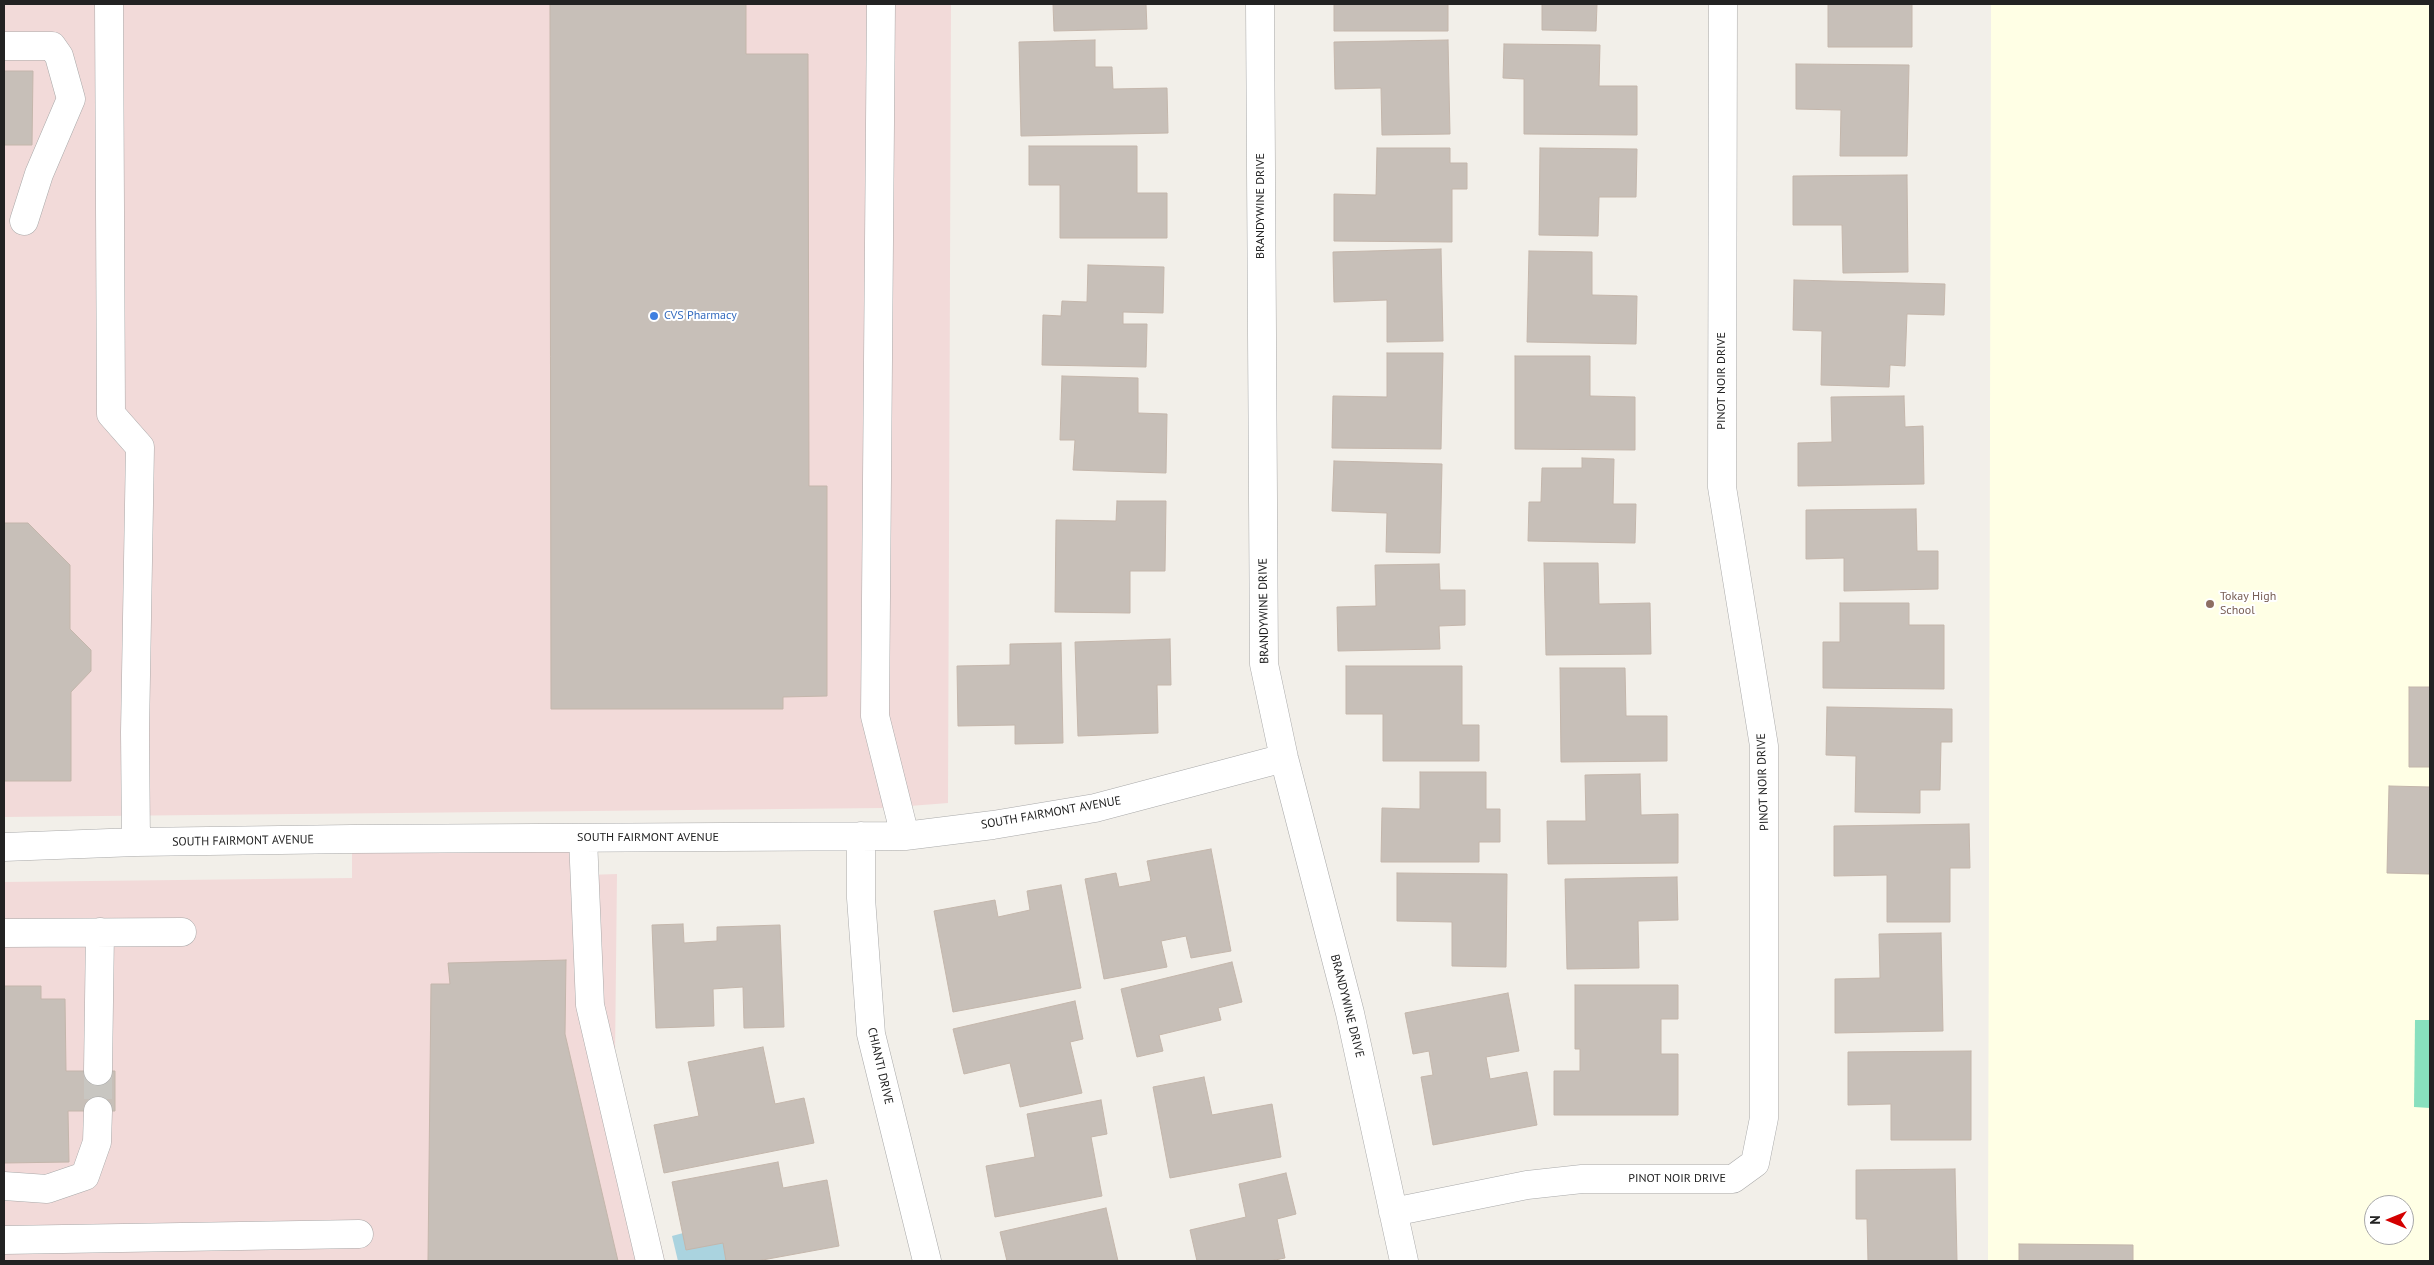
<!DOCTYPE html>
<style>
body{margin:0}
#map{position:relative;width:2434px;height:1265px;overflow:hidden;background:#f2efe9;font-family:"PT Sans",sans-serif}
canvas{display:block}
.frame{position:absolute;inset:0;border:5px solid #222;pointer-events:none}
.north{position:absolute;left:2364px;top:1195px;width:50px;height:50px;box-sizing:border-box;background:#fff;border:1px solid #a7a7a7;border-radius:50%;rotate:270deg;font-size:14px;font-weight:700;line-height:20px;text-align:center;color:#222}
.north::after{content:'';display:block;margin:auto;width:18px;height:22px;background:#d40000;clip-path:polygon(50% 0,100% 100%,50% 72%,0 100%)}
</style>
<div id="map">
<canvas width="2434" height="1265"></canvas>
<div class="frame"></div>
<div class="north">N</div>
</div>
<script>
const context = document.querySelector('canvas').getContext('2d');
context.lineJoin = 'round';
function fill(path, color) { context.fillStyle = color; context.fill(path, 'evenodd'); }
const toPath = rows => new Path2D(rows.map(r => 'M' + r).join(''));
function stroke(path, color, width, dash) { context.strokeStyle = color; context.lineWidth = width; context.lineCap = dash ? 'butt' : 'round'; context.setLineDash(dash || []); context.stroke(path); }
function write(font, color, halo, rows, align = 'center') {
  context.font = font + ' "PT Sans",sans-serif'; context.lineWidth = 4; context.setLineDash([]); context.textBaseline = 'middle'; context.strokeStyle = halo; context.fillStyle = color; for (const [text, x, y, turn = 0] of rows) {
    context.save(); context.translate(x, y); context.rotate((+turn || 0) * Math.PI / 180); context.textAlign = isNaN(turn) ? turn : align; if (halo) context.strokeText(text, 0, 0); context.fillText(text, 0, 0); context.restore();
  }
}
fill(toPath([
 [4,4,951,4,948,803,884,808,4,817],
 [583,838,587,875,617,874,615,1057,665,1261,4,1261,4,882,352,878,352,839]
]), '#f2dad9');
fill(toPath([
 [1991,4,2430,4,2430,1261,1988,1261],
 [2374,1205,2404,1205,2404,1235,2374,1235]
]), '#ffffe5');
fill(toPath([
 [2415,1020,2430,1020,2430,1108,2414,1107]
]), '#88e0be');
fill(toPath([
 [687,1232,722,1233,732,1261,678,1261,672,1236]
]), '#aad3df');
const building = toPath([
 [550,4,746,4,746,54,808,54,809,486,827,486,827,696,783,697,783,709,551,709,550,4],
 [1053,4,1146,4,1147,29,1054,31,1053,4],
 [1334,4,1448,4,1448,31,1334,31,1334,4],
 [1542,4,1597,4,1596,31,1542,30,1542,4],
 [1828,4,1912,4,1912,47,1828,47,1828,4],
 [1095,40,1095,67,1112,67,1113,89,1167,88,1168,133,1021,136,1019,42,1095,40],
 [1448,40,1450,134,1382,135,1381,88,1335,89,1334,42,1448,40],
 [1504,44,1600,45,1599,86,1637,86,1637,135,1524,134,1524,79,1503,78,1504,44],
 [1796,64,1909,65,1907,156,1840,156,1841,110,1796,109,1796,64],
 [4,71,33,71,32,145,4,145,4,71],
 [1029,146,1137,146,1137,193,1167,193,1167,238,1060,238,1060,185,1029,185,1029,146],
 [1377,148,1450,148,1450,163,1467,163,1467,189,1452,189,1452,242,1334,241,1334,194,1376,195,1377,148],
 [1540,148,1637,149,1636,197,1599,197,1598,236,1539,235,1540,148],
 [1907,175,1908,272,1843,273,1842,225,1793,225,1793,176,1907,175],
 [1441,249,1443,341,1387,342,1387,300,1334,302,1333,252,1441,249],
 [1529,251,1592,252,1592,295,1637,296,1636,344,1527,342,1529,251],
 [1088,265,1164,267,1163,313,1123,312,1123,324,1147,324,1146,367,1042,365,1043,315,1061,316,1062,301,1087,302,1088,265],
 [1794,280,1945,284,1944,315,1907,314,1905,366,1890,365,1889,387,1821,385,1822,331,1793,330,1794,280],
 [1387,353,1443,353,1441,449,1332,448,1333,396,1387,397,1387,353],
 [1515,356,1590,356,1590,396,1635,397,1635,450,1515,449,1515,356],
 [1062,376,1138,378,1138,413,1167,414,1166,473,1073,470,1075,440,1060,440,1062,376],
 [1904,396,1905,427,1923,426,1924,484,1798,486,1798,443,1832,442,1831,397,1904,396],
 [1582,458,1614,459,1613,504,1636,504,1635,543,1528,541,1529,502,1541,502,1542,468,1582,468,1582,458],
 [1334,461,1442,464,1440,553,1386,552,1387,513,1332,511,1334,461],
 [1117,501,1166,501,1165,571,1130,571,1130,613,1055,612,1056,520,1116,521,1117,501],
 [1916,509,1917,551,1938,551,1938,589,1844,591,1844,558,1806,559,1806,510,1916,509],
 [4,523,28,523,70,565,70,629,91,650,91,671,71,692,71,781,4,781,4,523],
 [1544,563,1598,563,1599,604,1650,603,1651,654,1546,655,1544,563],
 [1439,564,1440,590,1465,590,1465,625,1439,626,1440,649,1338,651,1337,607,1376,606,1375,565,1439,564],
 [1840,603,1909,603,1909,625,1944,625,1944,689,1823,688,1823,642,1840,642,1840,603],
 [1170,639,1171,685,1157,685,1158,733,1078,736,1075,642,1170,639],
 [1061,643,1063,743,1015,744,1015,725,958,726,957,666,1010,665,1010,644,1061,643],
 [1346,666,1462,666,1462,725,1479,725,1479,761,1383,761,1383,714,1346,714,1346,666],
 [1560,668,1625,668,1626,716,1667,716,1667,761,1561,762,1560,668],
 [2409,687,2430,687,2430,767,2409,767,2409,687],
 [1827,707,1952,709,1952,742,1941,742,1940,790,1920,790,1920,813,1855,812,1856,756,1826,755,1827,707],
 [1420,772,1486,772,1486,809,1500,809,1500,842,1479,842,1479,862,1381,862,1382,808,1420,809,1420,772],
 [1640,774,1641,815,1678,814,1678,863,1548,864,1547,821,1586,821,1585,775,1640,774],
 [2389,786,2430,787,2430,874,2387,873,2389,786],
 [1969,824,1970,868,1950,868,1950,922,1887,922,1887,875,1834,876,1834,826,1969,824],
 [1211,849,1231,951,1191,958,1186,936,1161,941,1167,967,1104,979,1085,879,1116,873,1119,887,1151,881,1147,861,1211,849],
 [1397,873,1507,874,1506,967,1452,966,1452,922,1397,921,1397,873],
 [1677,877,1678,920,1638,921,1639,968,1567,969,1565,879,1677,877],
 [1061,885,1081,988,953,1012,934,911,995,900,998,917,1030,910,1027,891,1061,885],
 [683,924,684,943,717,941,717,927,780,925,784,1027,744,1028,743,987,713,989,714,1026,656,1028,652,925,683,924],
 [1941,933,1943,1031,1835,1033,1835,979,1880,978,1879,934,1941,933],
 [566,960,565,1034,618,1261,428,1261,431,984,450,984,448,963,566,960],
 [1232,962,1242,1002,1218,1008,1221,1020,1159,1035,1163,1051,1137,1057,1121,989,1232,962],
 [1575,985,1678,985,1678,1019,1661,1019,1661,1054,1678,1054,1678,1115,1554,1115,1554,1071,1580,1071,1580,1049,1575,1049,1575,985],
 [4,986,41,986,41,999,65,999,66,1071,115,1071,115,1111,68,1111,69,1162,4,1163,4,986],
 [1508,993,1519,1051,1486,1057,1490,1079,1527,1072,1537,1125,1433,1145,1421,1077,1433,1075,1429,1051,1413,1054,1405,1013,1508,993],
 [1075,1001,1083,1039,1070,1042,1082,1093,1020,1107,1010,1063,964,1074,953,1029,1075,1001],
 [763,1047,775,1104,804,1098,814,1143,664,1173,654,1125,699,1116,688,1062,763,1047],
 [1971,1051,1971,1140,1891,1140,1891,1104,1848,1105,1848,1052,1971,1051],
 [1204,1077,1212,1115,1272,1104,1281,1157,1170,1178,1153,1087,1204,1077],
 [1101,1100,1107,1134,1091,1137,1102,1196,995,1217,986,1166,1035,1157,1027,1114,1101,1100],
 [778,1162,783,1188,827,1180,839,1246,757,1261,726,1261,723,1243,686,1250,672,1182,778,1162],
 [1955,1169,1957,1261,1868,1261,1867,1219,1856,1219,1856,1170,1955,1169],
 [1286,1173,1296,1214,1277,1219,1285,1258,1270,1261,1197,1261,1190,1230,1246,1217,1239,1184,1286,1173],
 [1106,1208,1118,1261,1007,1261,1000,1232,1106,1208],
 [2019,1244,2133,1245,2133,1261,2019,1261,2019,1244]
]);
fill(building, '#c7bfb8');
stroke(building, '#c4b6ab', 1);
stroke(toPath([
 [98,1071,98,1111]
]), '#c8c6c1', 28, [28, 14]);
const minor = toPath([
 [109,4,111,414,140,447,135,732,136,842],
 [881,4,875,716,905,836],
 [1260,4,1264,664,1284,758,1350,1013,1404,1261],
 [4,46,52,46,59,56,71,99,39,174,24,221],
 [861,836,861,898,871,1034,927,1261],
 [583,838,590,1005,650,1261],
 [4,847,136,842,352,839,905,836,993,825,1095,808,1284,758],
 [4,933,182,932],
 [98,1071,100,932],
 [4,1186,47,1189,85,1176,97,1142,98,1111],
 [1393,1212,1527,1185,1582,1179,1733,1179,1755,1163,1764,1118,1764,746,1722,487,1723,4],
 [4,1240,359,1234]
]);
stroke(minor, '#a9a9a9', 29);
stroke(minor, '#fff', 28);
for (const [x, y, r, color] of [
 [654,316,5,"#3f7fe0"],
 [2210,604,5,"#8d6e63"]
]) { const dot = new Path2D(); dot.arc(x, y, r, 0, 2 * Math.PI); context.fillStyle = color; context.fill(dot); stroke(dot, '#fff', 2); }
write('12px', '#222', '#fff', [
 ["BRANDYWINE DRIVE",1261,206,-90],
 ["PINOT NOIR DRIVE",1722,381,-90],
 ["BRANDYWINE DRIVE",1264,611,-91],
 ["PINOT NOIR DRIVE",1763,782,-92],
 ["SOUTH FAIRMONT AVENUE",1051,813,-10],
 ["SOUTH FAIRMONT AVENUE",648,838],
 ["SOUTH FAIRMONT AVENUE",243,841,-1],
 ["BRANDYWINE DRIVE",1347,1006,76],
 ["CHIANTI DRIVE",880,1066,77],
 ["PINOT NOIR DRIVE",1677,1179]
]);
write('12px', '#366cbe', '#fff', [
 ["CVS Pharmacy",664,316]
], 'left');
write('12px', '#785e54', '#fff', [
 ["Tokay High",2220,597],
 ["School",2220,611]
], 'left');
</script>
